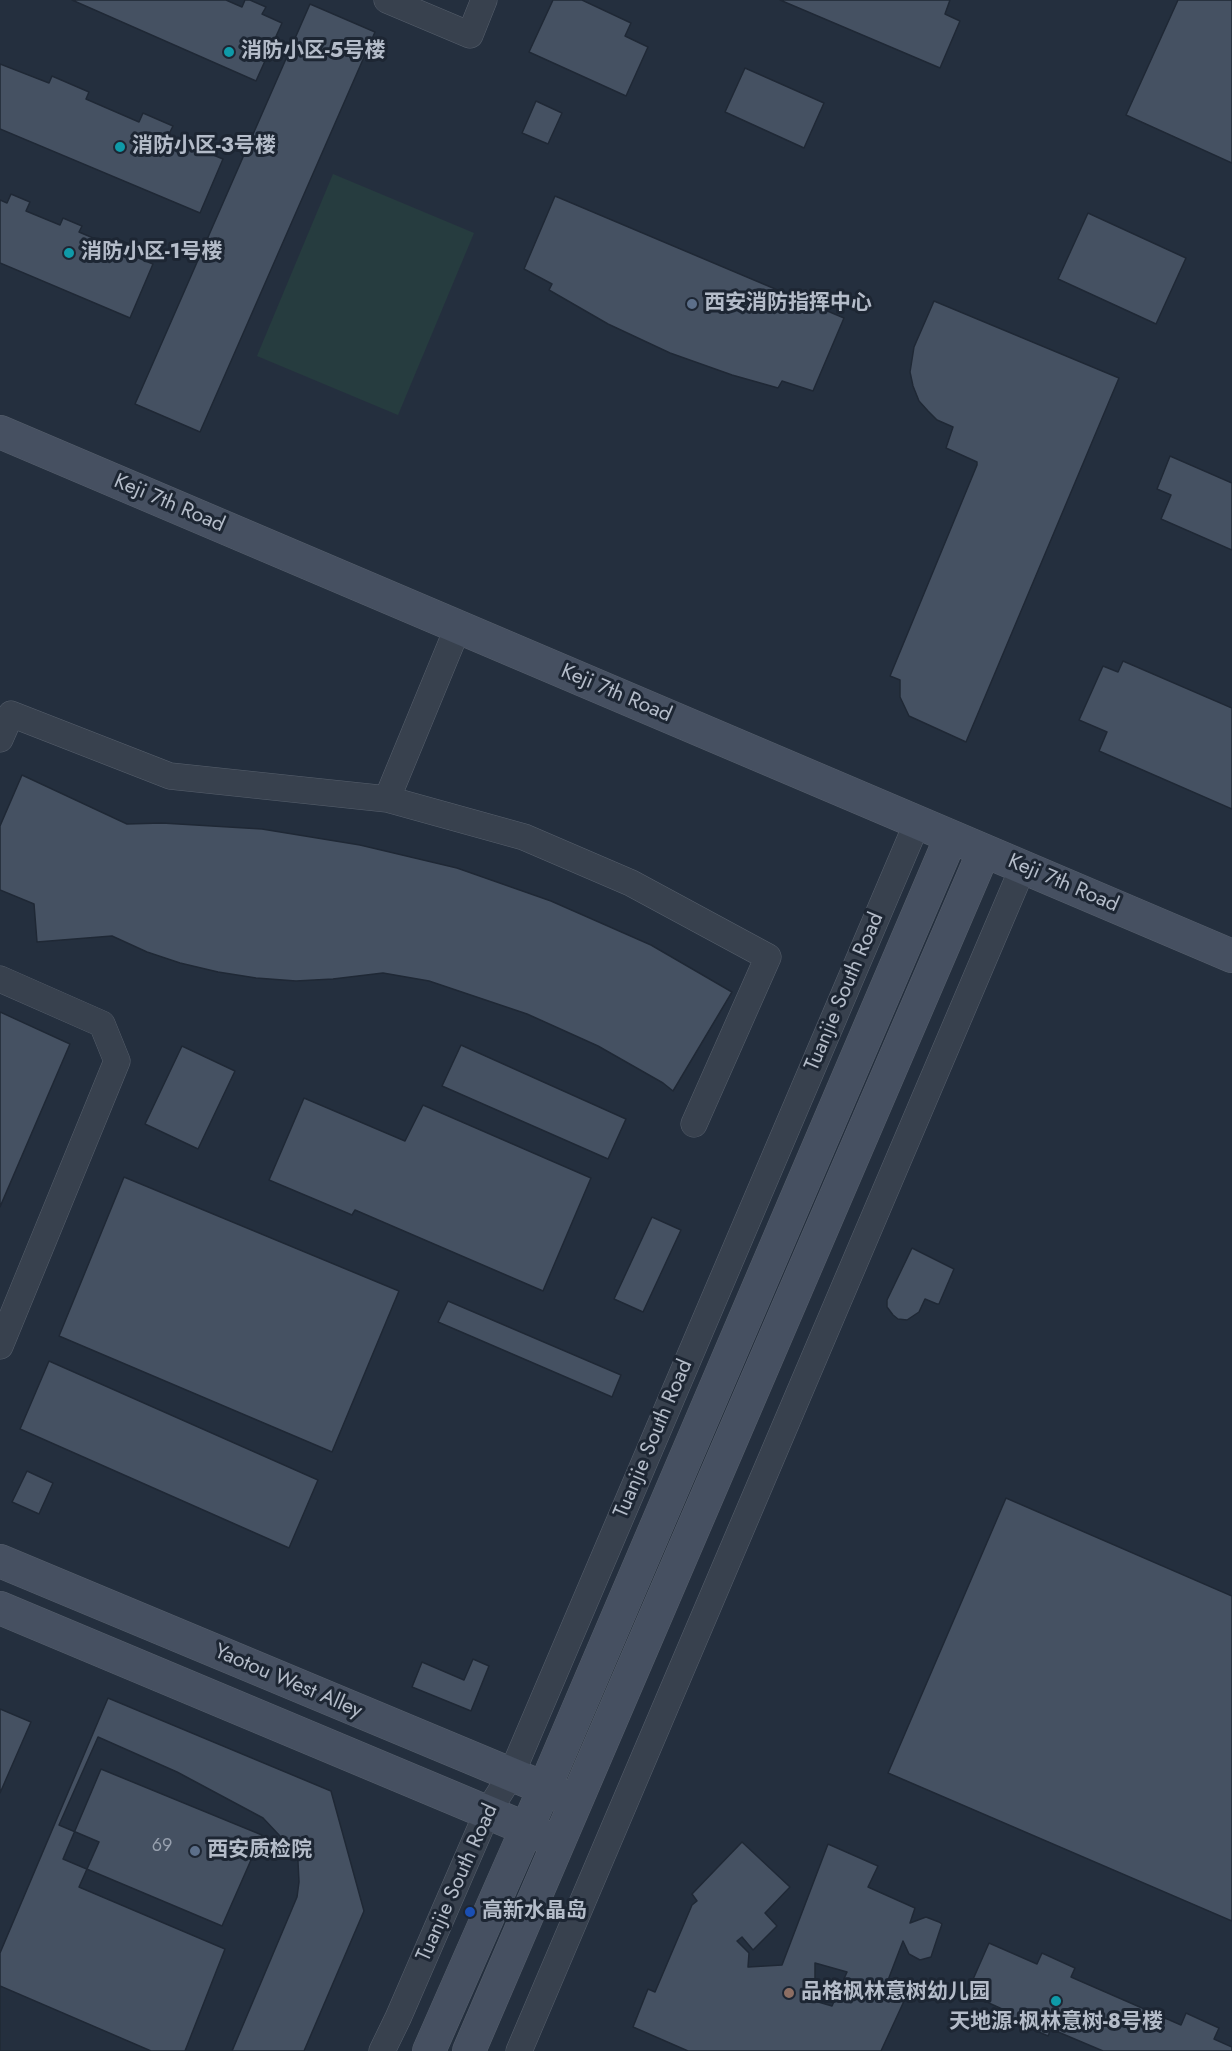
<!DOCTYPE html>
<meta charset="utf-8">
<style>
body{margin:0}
canvas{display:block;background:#242f3e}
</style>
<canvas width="1232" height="2051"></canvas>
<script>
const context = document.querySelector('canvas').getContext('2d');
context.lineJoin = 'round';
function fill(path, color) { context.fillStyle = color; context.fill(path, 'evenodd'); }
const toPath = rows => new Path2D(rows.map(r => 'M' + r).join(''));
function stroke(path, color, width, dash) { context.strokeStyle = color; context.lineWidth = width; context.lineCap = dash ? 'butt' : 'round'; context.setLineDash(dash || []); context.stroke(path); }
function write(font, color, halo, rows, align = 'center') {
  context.font = font + ' Jost,"Noto Sans SC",sans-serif'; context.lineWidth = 6; context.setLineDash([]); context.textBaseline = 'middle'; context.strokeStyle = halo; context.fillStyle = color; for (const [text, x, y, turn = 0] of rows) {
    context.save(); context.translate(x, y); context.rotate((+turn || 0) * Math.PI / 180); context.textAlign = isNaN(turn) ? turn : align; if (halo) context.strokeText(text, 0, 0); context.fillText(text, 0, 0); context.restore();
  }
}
fill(toPath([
 [333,174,474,233,398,415,257,356]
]), '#263c3f');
const building = toPath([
 [72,0,226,0,242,7,245,0,250,0,266,7,262,14,282,23,256,81,72,0],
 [553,0,582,0,631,23,625,36,648,47,626,96,529,52,553,0],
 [780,0,950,0,945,14,960,21,940,68,780,0],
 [1178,0,1232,0,1232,163,1126,115,1178,0],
 [310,4,375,32,200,432,135,404,310,4],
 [0,64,49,83,52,76,89,92,86,99,139,122,143,113,173,126,168,136,223,159,200,213,0,129,0,64],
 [745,68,824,103,804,148,725,112,745,68],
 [536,101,562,113,548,144,522,133,536,101],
 [11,194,30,202,26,211,60,225,63,218,82,226,79,232,117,248,120,240,140,249,136,257,153,264,130,318,0,263,0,200,7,203,11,194],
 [555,196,844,318,813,391,782,381,778,388,732,375,670,353,608,324,549,290,552,284,524,269,555,196],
 [1088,213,1186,258,1156,324,1058,279,1088,213],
 [934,301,1119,378,966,742,909,716,900,697,900,680,890,676,977,465,977,462,946,448,953,427,937,420,928,411,919,401,913,386,910,372,914,347,934,301],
 [1170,456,1232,483,1232,550,1161,519,1171,495,1157,489,1170,456],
 [1123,661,1232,708,1232,809,1099,751,1107,732,1079,720,1103,666,1118,672,1123,661],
 [22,775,127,824,162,823,262,829,360,845,457,868,551,901,651,945,732,992,673,1091,663,1083,598,1046,527,1014,429,981,383,973,333,979,296,981,256,978,218,972,180,963,147,952,112,936,37,942,34,904,0,890,0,826,22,775],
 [0,1012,70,1044,0,1207,0,1012],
 [461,1045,626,1119,608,1159,442,1086,461,1045],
 [182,1046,235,1071,198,1149,145,1124,182,1046],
 [304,1098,405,1141,423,1105,591,1178,543,1291,355,1210,352,1215,269,1180,304,1098],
 [124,1177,399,1291,332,1452,59,1336,124,1177],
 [652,1217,681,1230,643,1312,614,1299,652,1217],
 [912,1248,954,1269,939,1304,937,1304,925,1299,919,1312,907,1320,898,1319,893,1315,887,1307,887,1300,912,1248],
 [448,1301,621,1375,612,1397,438,1322,448,1301],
 [49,1361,318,1480,289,1548,20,1429,49,1361],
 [27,1471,53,1483,39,1514,12,1502,27,1471],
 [1006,1498,1232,1596,1232,1921,888,1773,1006,1498],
 [473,1659,489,1666,471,1711,412,1687,422,1662,464,1680,473,1659],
 [108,1698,331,1791,364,1911,304,2051,0,2051,0,1953,108,1698],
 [0,1709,31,1722,0,1793,0,1709],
 [98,1737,177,1772,263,1818,296,1853,298,1862,299,1882,297,1897,232,2051,185,2051,225,1949,79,1887,99,1842,59,1825,98,1737],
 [101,1769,262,1835,222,1926,63,1859,101,1769],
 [742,1842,790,1887,765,1913,777,1926,753,1950,742,1937,737,1941,749,1953,748,1967,782,1965,828,1844,878,1866,868,1887,915,1908,910,1923,926,1917,939,1922,942,1924,931,1957,920,1960,909,1954,903,1941,885,1988,905,1999,881,2051,688,2051,633,2027,648,1989,655,1992,692,1905,697,1901,692,1894,742,1842],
 [815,1963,847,1972,832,2006,815,2001,815,1963],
 [989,1943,1037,1964,1042,1953,1075,1968,1071,1977,1181,2025,1186,2013,1219,2028,1214,2039,1232,2047,1232,2051,1103,2051,1051,2029,1048,2036,1000,2015,1002,2009,967,1993,989,1943],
 [0,1986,151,2051,0,2051,0,1986]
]);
fill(building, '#455162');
stroke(building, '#1f2835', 1.5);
const street = toPath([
 [387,0,470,35,484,0],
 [0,739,11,714,170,776,387,799,524,837,631,883,768,957,694,1124],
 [387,799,458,627],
 [0,979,102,1024,117,1061,0,1346],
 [382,2051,398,2018,487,1813,511,1775,917,823],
 [519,2051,1023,867]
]);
const secondary = toPath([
 [0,432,1232,956],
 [0,1561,563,1796],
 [0,1608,546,1837],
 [429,2051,544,1789,951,837],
 [469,2051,984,851]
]);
stroke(street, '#565f6c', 27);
stroke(secondary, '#565f6c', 34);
stroke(street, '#38414e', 26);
stroke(secondary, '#465061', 33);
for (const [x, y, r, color] of [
 [229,52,6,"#0f9aa8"],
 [120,147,6,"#0f9aa8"],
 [69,253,6,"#0f9aa8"],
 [692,304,6,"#5c6f8a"],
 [195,1851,6,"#5c6f8a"],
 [470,1912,6,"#1a4fb4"],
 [789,1993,6,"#8d6e63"],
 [1056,2001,6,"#0f9aa8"]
]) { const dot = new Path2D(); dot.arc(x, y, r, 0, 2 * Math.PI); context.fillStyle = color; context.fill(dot); stroke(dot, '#1d2633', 2); }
write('18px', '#98a1af', null, [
 ["69",162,1847]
]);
write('bold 21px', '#b4bcc9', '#1d2633', [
 ["消防小区-5号楼",241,52],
 ["消防小区-3号楼",132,147],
 ["消防小区-1号楼",81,253],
 ["西安消防指挥中心",704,304],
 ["西安质检院",207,1851],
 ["高新水晶岛",482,1912],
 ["品格枫林意树幼儿园",801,1993],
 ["天地源·枫林意树-8号楼",1056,2023,"center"]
], 'left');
write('21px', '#b4bcc9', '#1d2633', [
 ["Keji 7th Road",169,504,23],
 ["Keji 7th Road",616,694,23],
 ["Keji 7th Road",1063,884,23],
 ["Tuanjie South Road",845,992,-67],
 ["Tuanjie South Road",654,1439,-67],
 ["Yaotou West Alley",288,1682,23],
 ["Tuanjie South Road",458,1883,-66]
]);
</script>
